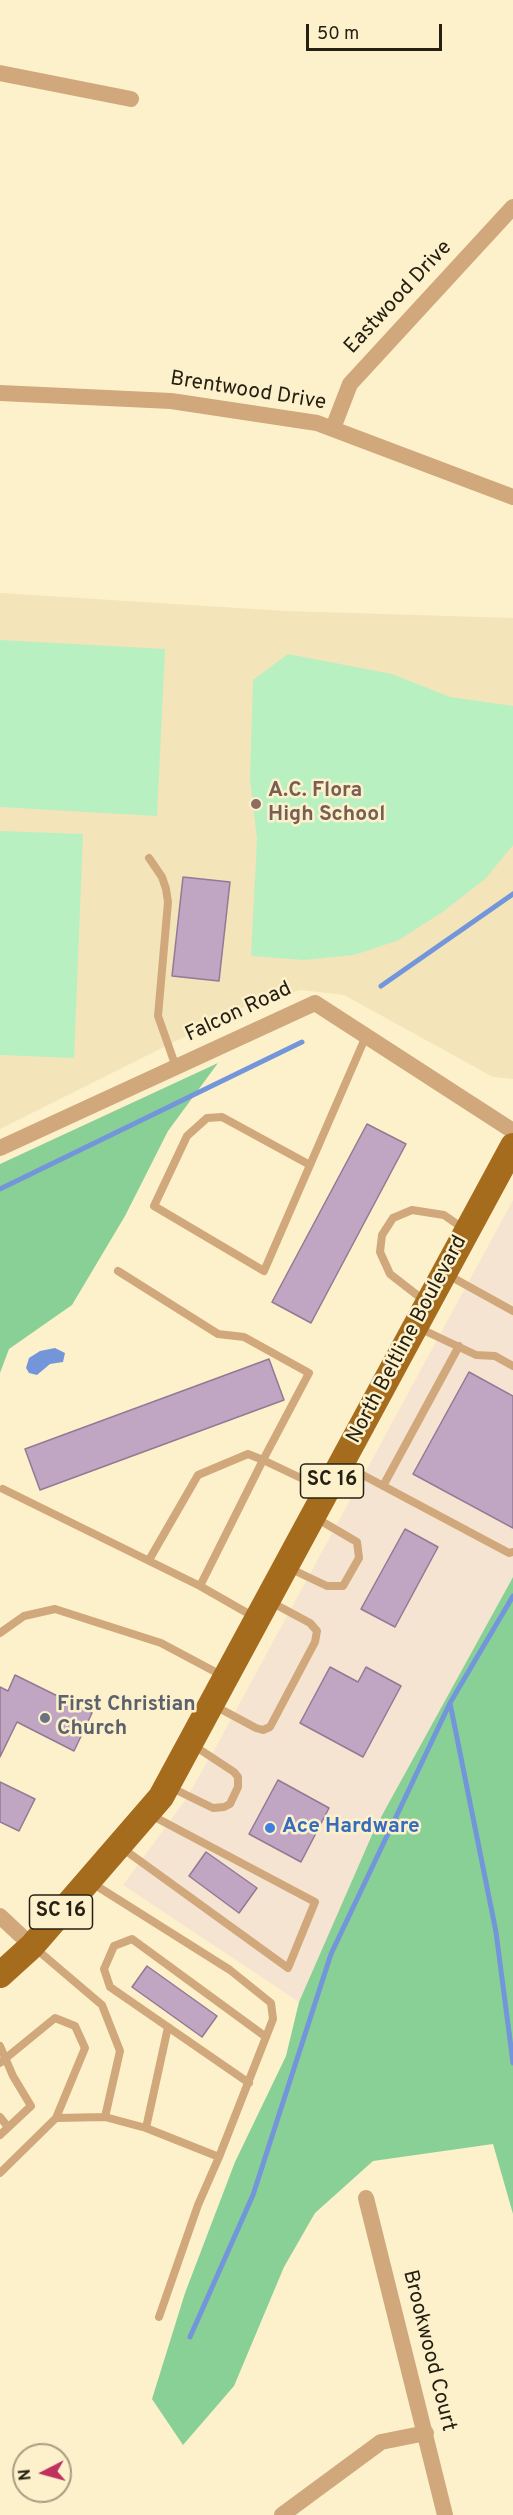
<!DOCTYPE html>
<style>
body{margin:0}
#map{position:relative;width:513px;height:2515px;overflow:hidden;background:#fdf1cc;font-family:Overpass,sans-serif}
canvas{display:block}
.north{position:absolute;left:12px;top:2443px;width:60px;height:60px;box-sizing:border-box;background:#fdf1cc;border:2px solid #a79d82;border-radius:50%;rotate:264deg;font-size:16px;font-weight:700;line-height:24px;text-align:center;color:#252013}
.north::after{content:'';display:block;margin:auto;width:21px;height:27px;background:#bf315f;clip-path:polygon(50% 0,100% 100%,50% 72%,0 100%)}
.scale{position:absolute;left:306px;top:24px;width:136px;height:27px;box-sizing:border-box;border:3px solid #252013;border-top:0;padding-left:8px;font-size:18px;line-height:21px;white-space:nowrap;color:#252013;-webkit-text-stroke:4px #fdf1cc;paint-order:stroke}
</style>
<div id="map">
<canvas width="513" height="2515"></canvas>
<div class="north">N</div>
<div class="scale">50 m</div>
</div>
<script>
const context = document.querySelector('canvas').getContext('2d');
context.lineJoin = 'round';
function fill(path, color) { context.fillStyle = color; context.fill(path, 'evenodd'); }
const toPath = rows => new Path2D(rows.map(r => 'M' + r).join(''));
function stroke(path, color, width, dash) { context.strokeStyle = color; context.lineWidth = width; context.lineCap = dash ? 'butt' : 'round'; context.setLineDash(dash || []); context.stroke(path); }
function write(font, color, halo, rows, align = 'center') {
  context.font = font + ' Overpass,sans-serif'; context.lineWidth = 5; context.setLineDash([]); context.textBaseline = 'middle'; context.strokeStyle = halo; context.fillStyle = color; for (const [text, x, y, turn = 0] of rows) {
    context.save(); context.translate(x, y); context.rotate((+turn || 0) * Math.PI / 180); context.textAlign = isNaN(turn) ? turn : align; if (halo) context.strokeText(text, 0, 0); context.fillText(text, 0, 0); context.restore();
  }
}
fill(toPath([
 [513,1200,513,1577,375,1828,299,2002,123,1885,184,1802,217,1745]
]), '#f5e4d2');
fill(toPath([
 [0,593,286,611,513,618,513,1079,493,1077,344,995,301,990,252,1003,0,1129]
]), '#f3e4b9');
fill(toPath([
 [0,640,165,649,157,816,0,807],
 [288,654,392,674,450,697,513,706,513,845,486,878,444,911,399,940,354,955,304,960,251,956,257,839,250,779,253,680],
 [0,831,83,834,74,1058,0,1055]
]), '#b9f0c2');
fill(toPath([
 [218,1063,168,1131,125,1216,72,1305,9,1349,0,1373,0,1164],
 [513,1577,513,2214,493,2144,373,2161,315,2213,284,2267,234,2386,183,2445,152,2399,185,2293,235,2162,286,2056,299,2002,375,1828]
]), '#89d096');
fill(toPath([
 [55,1348,65,1353,63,1362,50,1364,37,1375,29,1373,26,1368,29,1358,40,1351]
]), '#7396db');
stroke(toPath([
 [381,986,513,894],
 [0,1189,302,1042],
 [513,1596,450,1703,496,1932,513,2063],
 [190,2337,253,2195,331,1954,450,1703]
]), '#7396db', 5);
const building = toPath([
 [183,877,230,882,219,981,172,976,183,877],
 [367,1124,406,1144,311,1323,272,1302,367,1124],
 [269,1359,284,1400,40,1490,25,1449,269,1359],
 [469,1372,513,1396,513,1528,413,1474,469,1372],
 [405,1529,438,1547,395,1627,361,1609,405,1529],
 [330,1667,358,1682,366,1667,401,1686,363,1757,300,1723,330,1667],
 [15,1675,92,1713,74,1751,17,1722,0,1757,0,1687,8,1691,15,1675],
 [278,1780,329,1808,301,1862,249,1834,278,1780],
 [0,1782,35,1799,19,1831,0,1822,0,1782],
 [206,1852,257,1888,239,1913,189,1876,206,1852],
 [147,1966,217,2016,202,2037,132,1987,147,1966]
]);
fill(building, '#c1a6c3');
stroke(building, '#937994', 1.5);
stroke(toPath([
 [149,858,162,877,166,889,168,902,158,1016,176,1067],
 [310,1165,222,1117,207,1118,187,1136,154,1206,264,1271,366,1036],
 [118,1271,218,1334,244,1337,309,1373,263,1460,248,1454,198,1475,149,1560],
 [448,1275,513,1311],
 [426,1302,390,1274,380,1252,382,1235,393,1218,412,1210,444,1215,464,1229],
 [419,1328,476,1355,495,1356,513,1366],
 [344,1465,509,1553,513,1552],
 [383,1486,459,1346],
 [3,1489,200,1586],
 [289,1568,327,1586,343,1586,359,1558,357,1542,316,1518],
 [256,1618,200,1586,263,1460,324,1489],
 [0,1633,24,1616,55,1609,161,1643,223,1676],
 [215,1706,256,1728,263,1730,270,1727,315,1642,317,1631,310,1623,269,1601],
 [170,1787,213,1808,224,1807,230,1804,238,1787,238,1777,234,1772,193,1745],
 [122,1848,288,1968,315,1902,149,1814],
 [92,1883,230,1970,271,2003,273,2019,219,2157,146,2128,105,2117],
 [0,2046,13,2076,31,2106,0,2135],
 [0,2063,55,2018,75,2026,85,2048,56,2118],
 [249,2083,110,1987,104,1969,114,1946,132,1939,266,2037],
 [0,2117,8,2127],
 [146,2128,168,2027],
 [0,2173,56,2118,105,2117,120,2051,102,2005,35,1948],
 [159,2317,198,2205,219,2157]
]), '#d0a87b', 8);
stroke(toPath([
 [0,73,131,99],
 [0,393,171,401,317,423,513,497],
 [333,428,350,384,513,207],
 [0,1148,315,1003,513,1131],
 [0,1916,32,1946],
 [366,2198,445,2515],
 [282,2515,381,2442,426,2433]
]), '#d0a87b', 16);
stroke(toPath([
 [0,1975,32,1946,161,1797,513,1146]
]), '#a66c1d', 26);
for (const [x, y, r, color] of [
 [256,804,6,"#8d6e63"],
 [45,1718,6,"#6b7280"],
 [270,1828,6,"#3f7fe0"]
]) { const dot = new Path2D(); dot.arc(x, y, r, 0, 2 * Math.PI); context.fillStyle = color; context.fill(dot); stroke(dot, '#fdf1cc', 2); }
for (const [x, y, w] of [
 [332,1481,63],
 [61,1912,63]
]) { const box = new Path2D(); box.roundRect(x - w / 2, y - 17, w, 34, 4.5); context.fillStyle = '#fdf1cc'; context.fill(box); stroke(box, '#252013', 1.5); }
write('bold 20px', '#252013', null, [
 ["SC 16",332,1481],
 ["SC 16",61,1912]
]);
write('21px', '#252013', '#fdf1cc', [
 ["Eastwood Drive",399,298,-47],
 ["Brentwood Drive",248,392,9],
 ["Falcon Road",239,1013,-25],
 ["North Beltline Boulevard",408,1340,-62],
 ["Brookwood Court",428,2351,76]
]);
write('bold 21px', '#785e54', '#fdf1cc', [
 ["A.C. Flora",268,792],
 ["High School",268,816]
], 'left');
write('bold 21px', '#5b616d', '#fdf1cc', [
 ["First Christian",57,1706],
 ["Church",57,1730]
], 'left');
write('bold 21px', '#366cbe', '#fdf1cc', [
 ["Ace Hardware",282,1828]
], 'left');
</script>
